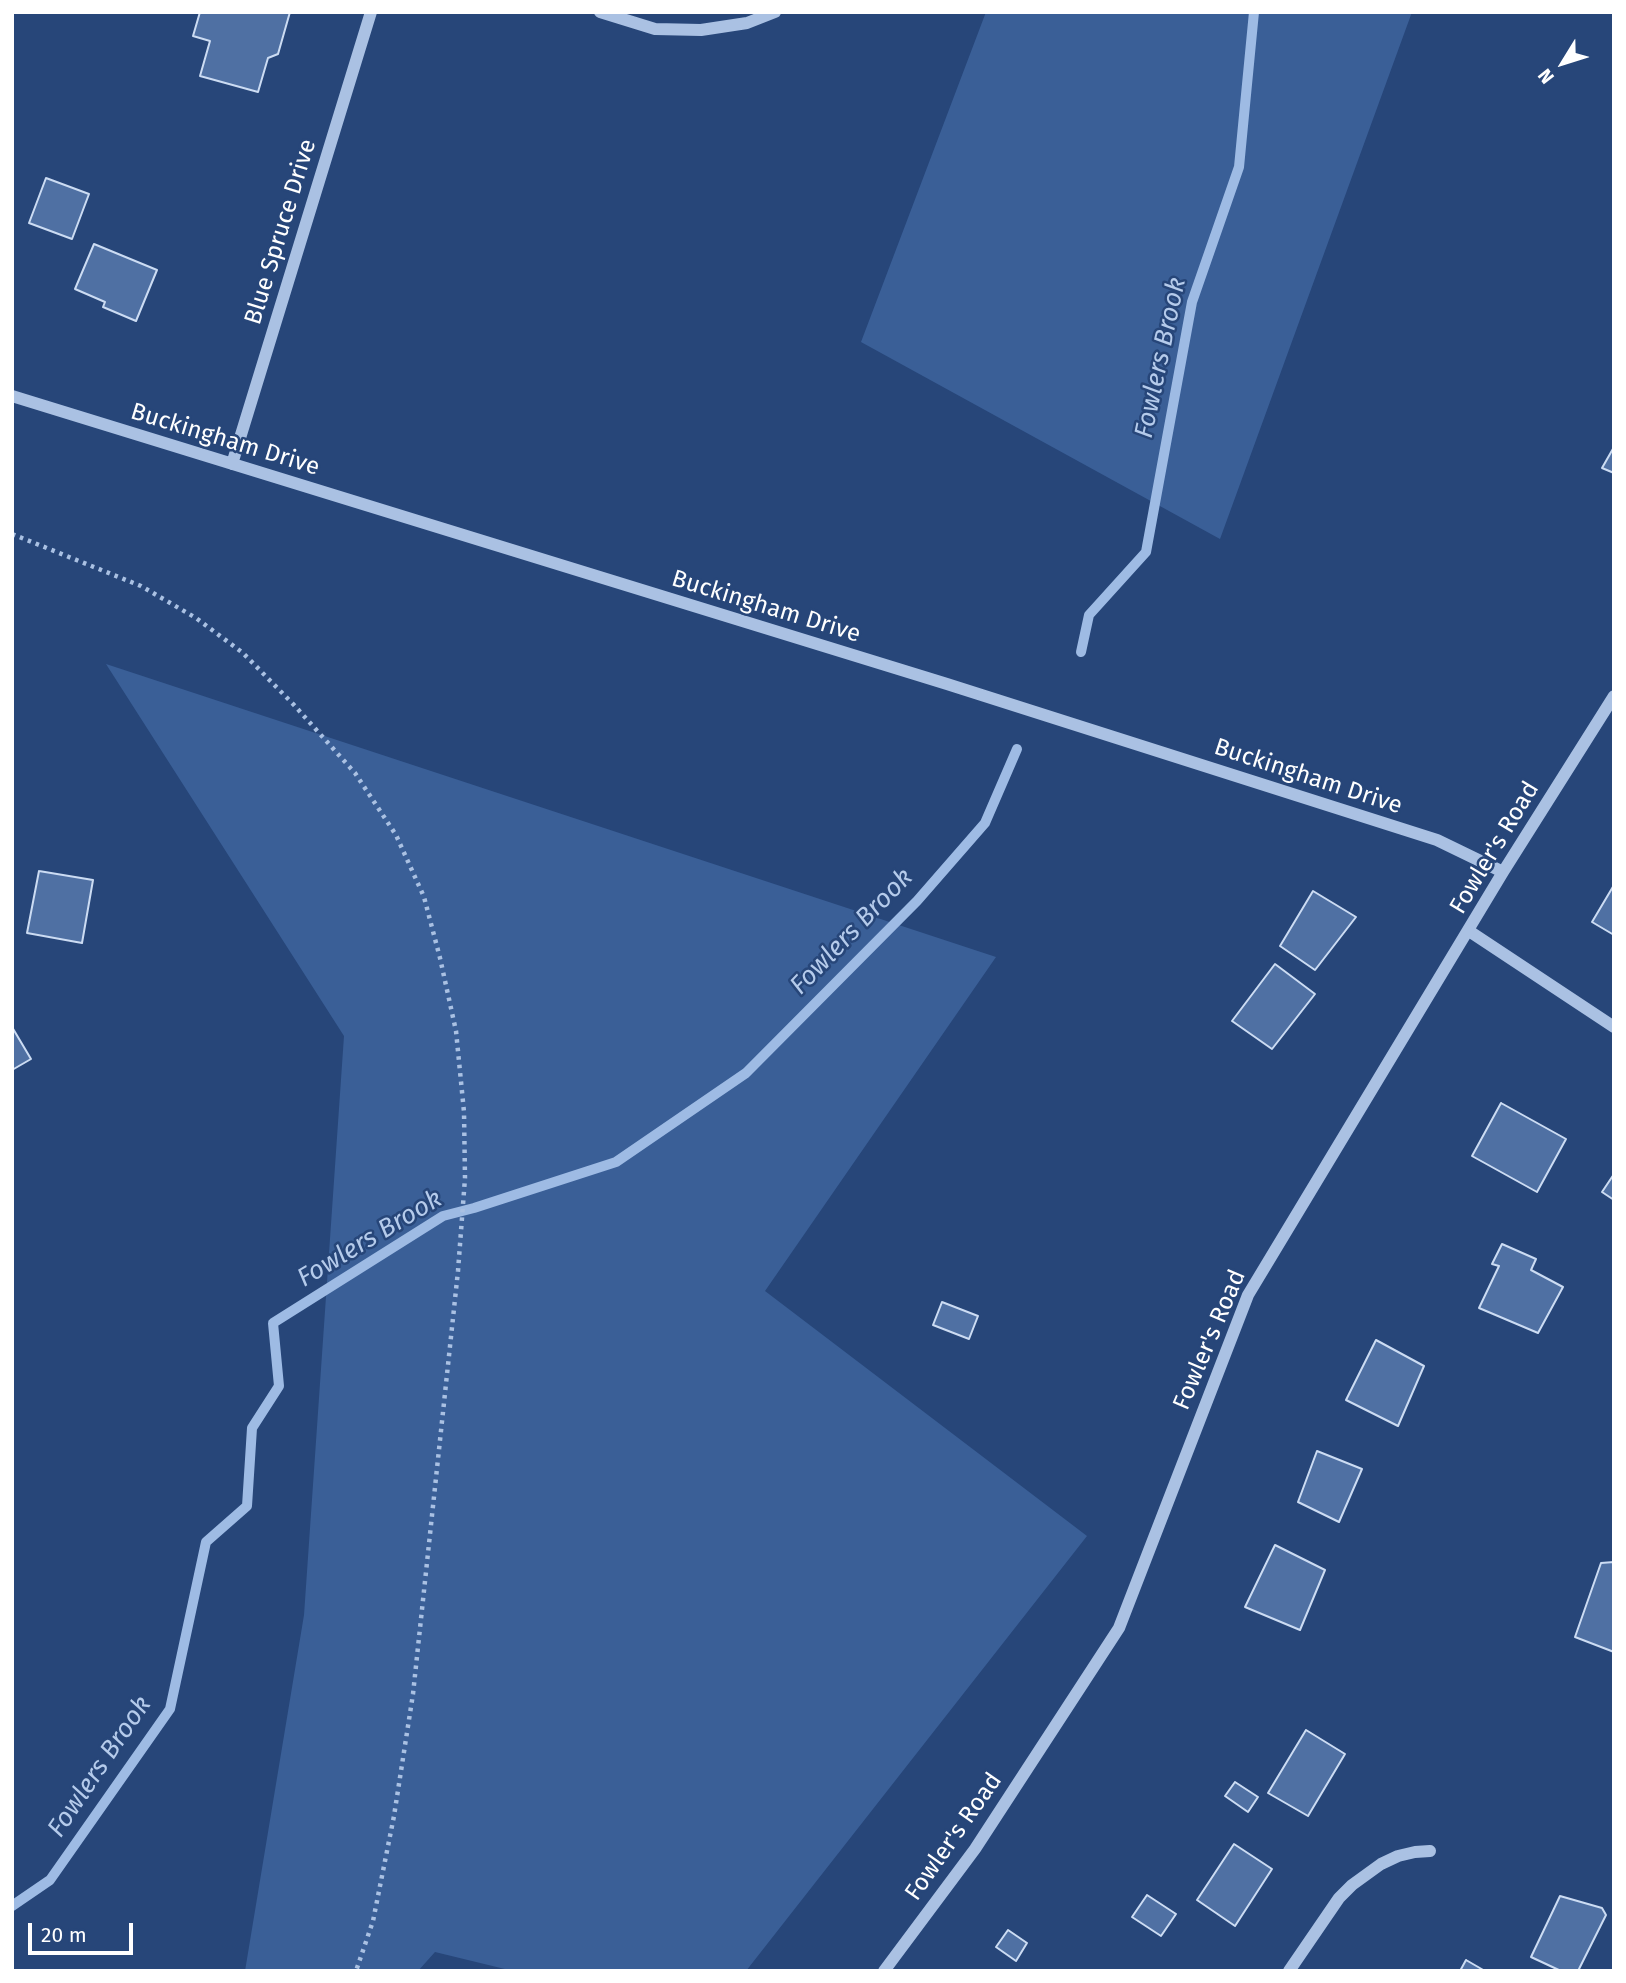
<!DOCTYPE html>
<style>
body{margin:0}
#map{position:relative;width:1626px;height:1983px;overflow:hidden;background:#274679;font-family:"Fira Sans",sans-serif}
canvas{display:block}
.frame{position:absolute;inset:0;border:14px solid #fff;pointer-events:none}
.north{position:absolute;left:1528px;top:28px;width:70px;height:70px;-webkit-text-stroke:5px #274679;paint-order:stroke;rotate:232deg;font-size:19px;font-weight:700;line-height:28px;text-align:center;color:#fff}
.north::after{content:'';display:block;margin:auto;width:24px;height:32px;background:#fff;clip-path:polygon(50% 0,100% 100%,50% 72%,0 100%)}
.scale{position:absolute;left:28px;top:1923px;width:105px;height:32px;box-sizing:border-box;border:4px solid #fff;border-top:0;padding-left:9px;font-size:21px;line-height:24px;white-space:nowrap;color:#fff;-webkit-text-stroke:5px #274679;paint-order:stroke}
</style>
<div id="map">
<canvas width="1626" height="1983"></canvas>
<div class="frame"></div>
<div class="north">N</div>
<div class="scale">20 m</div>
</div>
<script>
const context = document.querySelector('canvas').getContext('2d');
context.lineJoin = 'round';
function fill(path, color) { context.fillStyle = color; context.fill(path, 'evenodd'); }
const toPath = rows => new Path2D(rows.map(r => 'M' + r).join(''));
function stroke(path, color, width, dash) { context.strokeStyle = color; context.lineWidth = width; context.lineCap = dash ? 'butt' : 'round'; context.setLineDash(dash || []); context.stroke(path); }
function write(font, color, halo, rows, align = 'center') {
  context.font = font + ' "Fira Sans",sans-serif'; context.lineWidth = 5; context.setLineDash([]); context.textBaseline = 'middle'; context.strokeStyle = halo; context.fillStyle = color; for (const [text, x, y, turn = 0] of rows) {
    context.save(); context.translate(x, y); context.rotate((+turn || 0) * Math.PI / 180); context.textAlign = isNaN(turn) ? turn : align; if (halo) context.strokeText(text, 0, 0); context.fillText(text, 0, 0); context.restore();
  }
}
fill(toPath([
 [986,12,1412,12,1220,539,861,342],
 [106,664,996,957,765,1291,1087,1536,746,1971,513,1971,435,1952,418,1971,245,1971,304,1615,344,1036]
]), '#3a5f97');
stroke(toPath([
 [1081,652,1089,615,1146,552,1192,302,1239,167,1254,12],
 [12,1906,50,1880,170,1709,206,1542,247,1506,252,1428,279,1386,273,1323,443,1216,474,1208,616,1162,746,1073,917,901,985,823,1017,749]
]), '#9ebbe4', 10);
const building = toPath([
 [200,12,290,12,278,54,268,58,258,92,200,76,210,41,193,36,200,12],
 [46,178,89,194,72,239,29,223,46,178],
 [94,244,157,270,136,321,103,307,105,302,75,289,94,244],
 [1614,447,1614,473,1602,468,1614,447],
 [39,871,93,880,82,943,27,933,39,871],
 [1614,885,1614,935,1592,922,1614,885],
 [1313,891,1356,917,1315,970,1280,946,1313,891],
 [1275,964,1315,994,1272,1049,1232,1021,1275,964],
 [12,1027,31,1059,12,1070,12,1027],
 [1501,1103,1566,1139,1537,1192,1472,1156,1501,1103],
 [1614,1174,1614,1200,1602,1192,1614,1174],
 [1502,1244,1536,1259,1531,1270,1563,1287,1538,1333,1479,1308,1499,1266,1492,1264,1502,1244],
 [942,1302,978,1316,969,1339,933,1325,942,1302],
 [1376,1340,1424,1366,1398,1426,1346,1400,1376,1340],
 [1317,1451,1362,1469,1339,1522,1298,1502,1317,1451],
 [1275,1545,1325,1570,1300,1630,1245,1607,1275,1545],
 [1614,1562,1614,1652,1575,1637,1601,1563,1614,1562],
 [1306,1730,1345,1754,1308,1816,1268,1793,1306,1730],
 [1235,1782,1258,1797,1248,1812,1225,1796,1235,1782],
 [1234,1844,1272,1869,1235,1926,1197,1900,1234,1844],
 [1147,1895,1176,1914,1161,1936,1132,1917,1147,1895],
 [1560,1896,1602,1908,1606,1915,1578,1971,1561,1971,1531,1957,1560,1896],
 [1008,1930,1027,1943,1016,1961,996,1947,1008,1930],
 [1466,1960,1485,1971,1460,1971,1466,1960]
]);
fill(building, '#4f70a3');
stroke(building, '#ccdcf3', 2);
stroke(toPath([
 [12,534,141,586,196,618,243,653,294,705,355,773,396,835,424,897,440,958,456,1031,464,1112,465,1178,458,1271,413,1694,394,1816,373,1921,356,1971]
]), '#aac1e3', 4.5, [3.5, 5]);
stroke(toPath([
 [600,12,655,29,701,30,747,23,775,12],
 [12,396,947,684,1437,840,1503,872],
 [232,464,371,12],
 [1469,931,1614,1027],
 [884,1971,975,1849,1119,1628,1248,1295,1503,872,1614,696],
 [1289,1971,1339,1898,1352,1885,1381,1864,1398,1856,1415,1852,1430,1851]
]), '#aac1e3', 12);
write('24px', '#fff', '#274679', [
 ["Blue Spruce Drive",281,232,-73],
 ["Buckingham Drive",225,440,17],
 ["Buckingham Drive",766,607,17],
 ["Buckingham Drive",1308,777,18],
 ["Fowler's Road",1495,848,-59],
 ["Fowler's Road",1210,1340,-67],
 ["Fowler's Road",954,1837,-55]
]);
write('italic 26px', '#b5cbeb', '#274679', [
 ["Fowlers Brook",1161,358,-78],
 ["Fowlers Brook",852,932,-46],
 ["Fowlers Brook",370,1239,-31],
 ["Fowlers Brook",100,1767,-56]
]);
</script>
